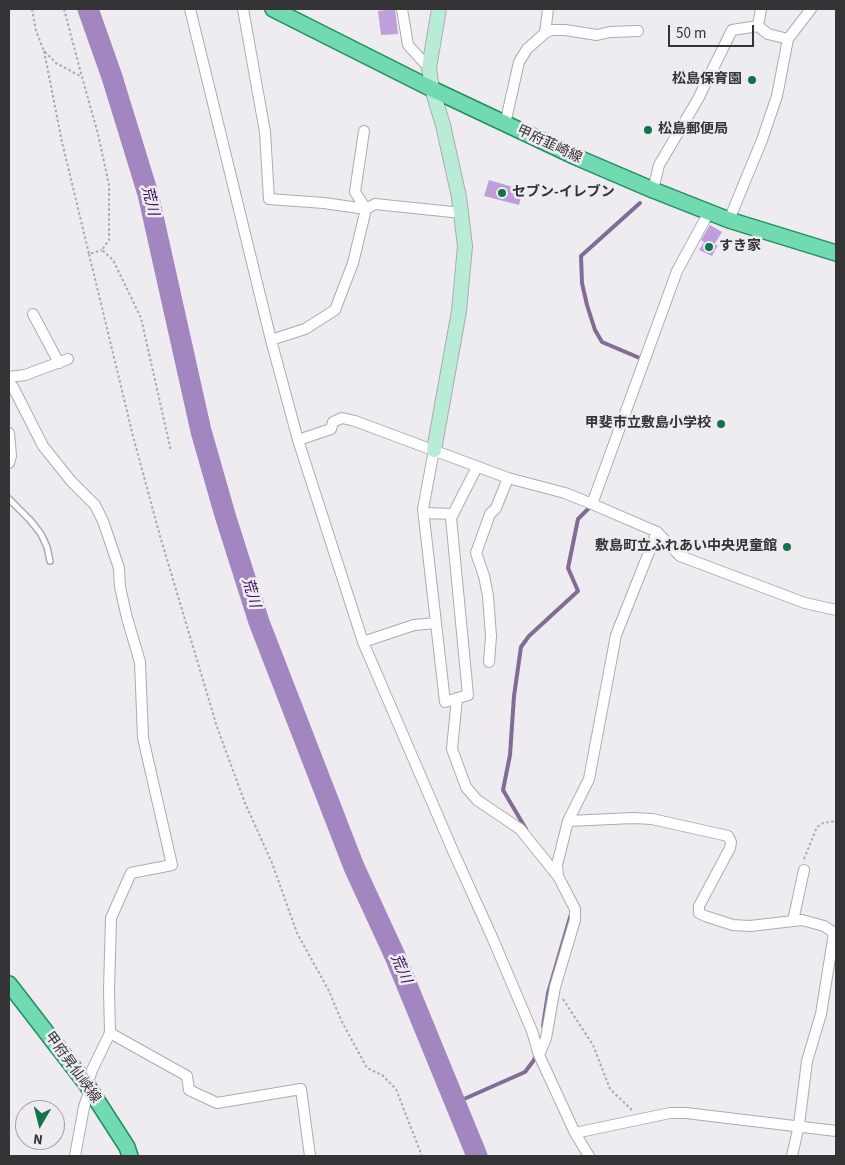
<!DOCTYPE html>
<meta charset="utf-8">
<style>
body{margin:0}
#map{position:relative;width:845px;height:1165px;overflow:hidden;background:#eeebf1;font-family:"Source Sans 3",sans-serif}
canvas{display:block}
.frame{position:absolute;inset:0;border:10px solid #343335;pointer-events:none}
.north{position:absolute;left:15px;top:1100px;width:50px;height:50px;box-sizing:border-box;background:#eeebf1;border:1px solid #a4a1a6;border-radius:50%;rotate:188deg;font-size:14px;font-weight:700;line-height:20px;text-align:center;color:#343335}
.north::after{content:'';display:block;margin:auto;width:18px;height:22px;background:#137349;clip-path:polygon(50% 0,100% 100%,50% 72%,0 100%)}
.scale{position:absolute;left:668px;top:25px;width:86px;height:22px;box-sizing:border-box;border:2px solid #343335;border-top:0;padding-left:6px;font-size:15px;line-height:18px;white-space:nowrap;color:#343335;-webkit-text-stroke:4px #eeebf1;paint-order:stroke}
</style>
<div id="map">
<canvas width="845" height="1165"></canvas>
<div class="frame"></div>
<div class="north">N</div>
<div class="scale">50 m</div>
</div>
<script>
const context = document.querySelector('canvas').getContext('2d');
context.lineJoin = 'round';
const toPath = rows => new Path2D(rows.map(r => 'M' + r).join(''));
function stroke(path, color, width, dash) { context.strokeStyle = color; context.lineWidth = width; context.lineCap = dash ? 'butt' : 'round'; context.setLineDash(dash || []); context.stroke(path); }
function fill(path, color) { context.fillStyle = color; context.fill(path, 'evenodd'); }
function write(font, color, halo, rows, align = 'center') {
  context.font = font + ' "Source Sans 3","Noto Sans JP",sans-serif'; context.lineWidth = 5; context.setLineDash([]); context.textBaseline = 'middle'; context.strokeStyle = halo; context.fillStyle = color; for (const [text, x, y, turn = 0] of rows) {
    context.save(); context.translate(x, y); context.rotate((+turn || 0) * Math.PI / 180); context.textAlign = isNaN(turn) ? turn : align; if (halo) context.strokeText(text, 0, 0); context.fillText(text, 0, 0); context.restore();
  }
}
stroke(toPath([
 [640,203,581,256,582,283,587,305,595,330,602,342,642,359,641,361],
 [526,829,503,790,510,755,514,696,521,647,529,636,578,591,568,568,578,519,592,505],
 [543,1026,548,993,571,914],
 [455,1103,525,1072,534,1060,536,1054]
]), '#826c96', 4);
stroke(toPath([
 [88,9,112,77,148,194,201,431,225,515,259,622,354,867,395,956,477,1156]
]), '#a385c0', 21);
fill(toPath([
 [395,9,398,34,381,35,378,11],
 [489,180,523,190,519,205,484,196],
 [710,225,722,232,714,245,718,245,712,256,699,250,704,242,701,240]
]), '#be9fdc');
const lane = toPath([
 [9,499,30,520,41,534,47,547,50,561]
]);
const street = toPath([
 [190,9,271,340,298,440,363,642,453,851,492,937,532,1031,539,1055,575,1133,589,1156],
 [243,9,265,132,269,199,324,203,366,209,375,204,462,213],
 [402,9,408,45,429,68],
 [758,26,761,9],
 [545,33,548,9],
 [505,124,519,62,527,49,545,33,551,30,565,30,597,35,610,32,638,31],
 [653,190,659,165,698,99,732,30,758,26,768,34,788,39],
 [729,220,762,140,777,96,788,39,811,9],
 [33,314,59,363],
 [271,340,305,329,335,310,353,263,366,209,355,192,364,131],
 [9,377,25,375,68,359],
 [9,382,13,387,43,446,71,481,95,505,103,521,119,568,120,587,127,618,140,662,143,738,172,865,131,873,111,918,109,990,110,1033,92,1070,87,1085],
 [9,433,11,456,9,463],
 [298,440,331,429,333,422,342,418,355,421,508,478,565,493,592,504,657,532,680,556,805,603,836,610],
 [434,450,423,509,445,702,468,695,451,518,477,467],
 [592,504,677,271,709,212],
 [424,513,453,514],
 [363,642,414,625,436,623],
 [489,662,491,636,488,596,484,576,476,553,490,514,496,508,508,478],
 [457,698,452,749,466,787,477,800,520,829,557,875],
 [568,821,633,818,652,819,728,836,731,842,730,848,699,906,699,913,705,916,733,925,750,926,802,920,824,926,836,934],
 [793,921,804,870],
 [110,1033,187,1076,189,1090,217,1103,301,1089,310,1156],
 [539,1055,546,1038,555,987,575,920,575,909,558,876,557,865,568,821,589,779,616,635,657,532],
 [575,1133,670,1113,686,1113,836,1131],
 [75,1156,84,1107,90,1089],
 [792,1156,799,1125,807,1061,821,1014,834,933]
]);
const secondary = toPath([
 [434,450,459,311,465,246,459,197,443,125,432,89,429,68,439,9]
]);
const primary = toPath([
 [273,9,432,89,576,157,653,190,729,220,836,253],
 [9,984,87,1085,127,1147,130,1156]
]);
stroke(lane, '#aeabb0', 8);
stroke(street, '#aeabb0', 12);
stroke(secondary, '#aeabb0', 16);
stroke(primary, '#1f8f62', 18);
stroke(toPath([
 [32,9,36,31,44,51,56,63,82,77,98,134,109,185,109,240,102,250,113,260,141,318,171,451],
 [64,9,82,77],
 [44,51,62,142,89,254,102,250],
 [89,254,133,436,160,536,217,727,245,803,272,863,297,933,329,991,341,1020,367,1068,382,1075,396,1089,422,1156],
 [804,859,817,827,823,823,836,821],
 [563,999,593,1045,610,1089,632,1110]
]), '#aaa8ad', 2, [2.5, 2.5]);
stroke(lane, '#fff', 5);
stroke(street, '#fff', 10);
stroke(secondary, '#b8ecd7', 14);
stroke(primary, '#71dab0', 15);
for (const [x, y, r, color] of [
 [752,80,5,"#137349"],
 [648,130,5,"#137349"],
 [502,193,5,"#137349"],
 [709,247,5,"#137349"],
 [721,424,5,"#137349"],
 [787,547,5,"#137349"]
]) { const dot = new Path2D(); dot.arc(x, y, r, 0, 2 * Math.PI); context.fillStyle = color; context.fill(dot); stroke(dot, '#eeebf1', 2); }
write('bold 14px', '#343335', '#eeebf1', [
 ["松島保育園",742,80],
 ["松島郵便局",658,130,"left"],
 ["セブン-イレブン",512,193,"left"],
 ["すき家",719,247,"left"],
 ["甲斐市立敷島小学校",711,424],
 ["敷島町立ふれあい中央児童館",777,547]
], 'right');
write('14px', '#343335', '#eeebf1', [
 ["甲府韮崎線",549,145,25],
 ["甲府昇仙峡線",72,1068,54]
]);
write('italic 15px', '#3b1058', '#eeebf1', [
 ["荒川",149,201,76],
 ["荒川",250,593,73],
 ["荒川",400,969,67]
]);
</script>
